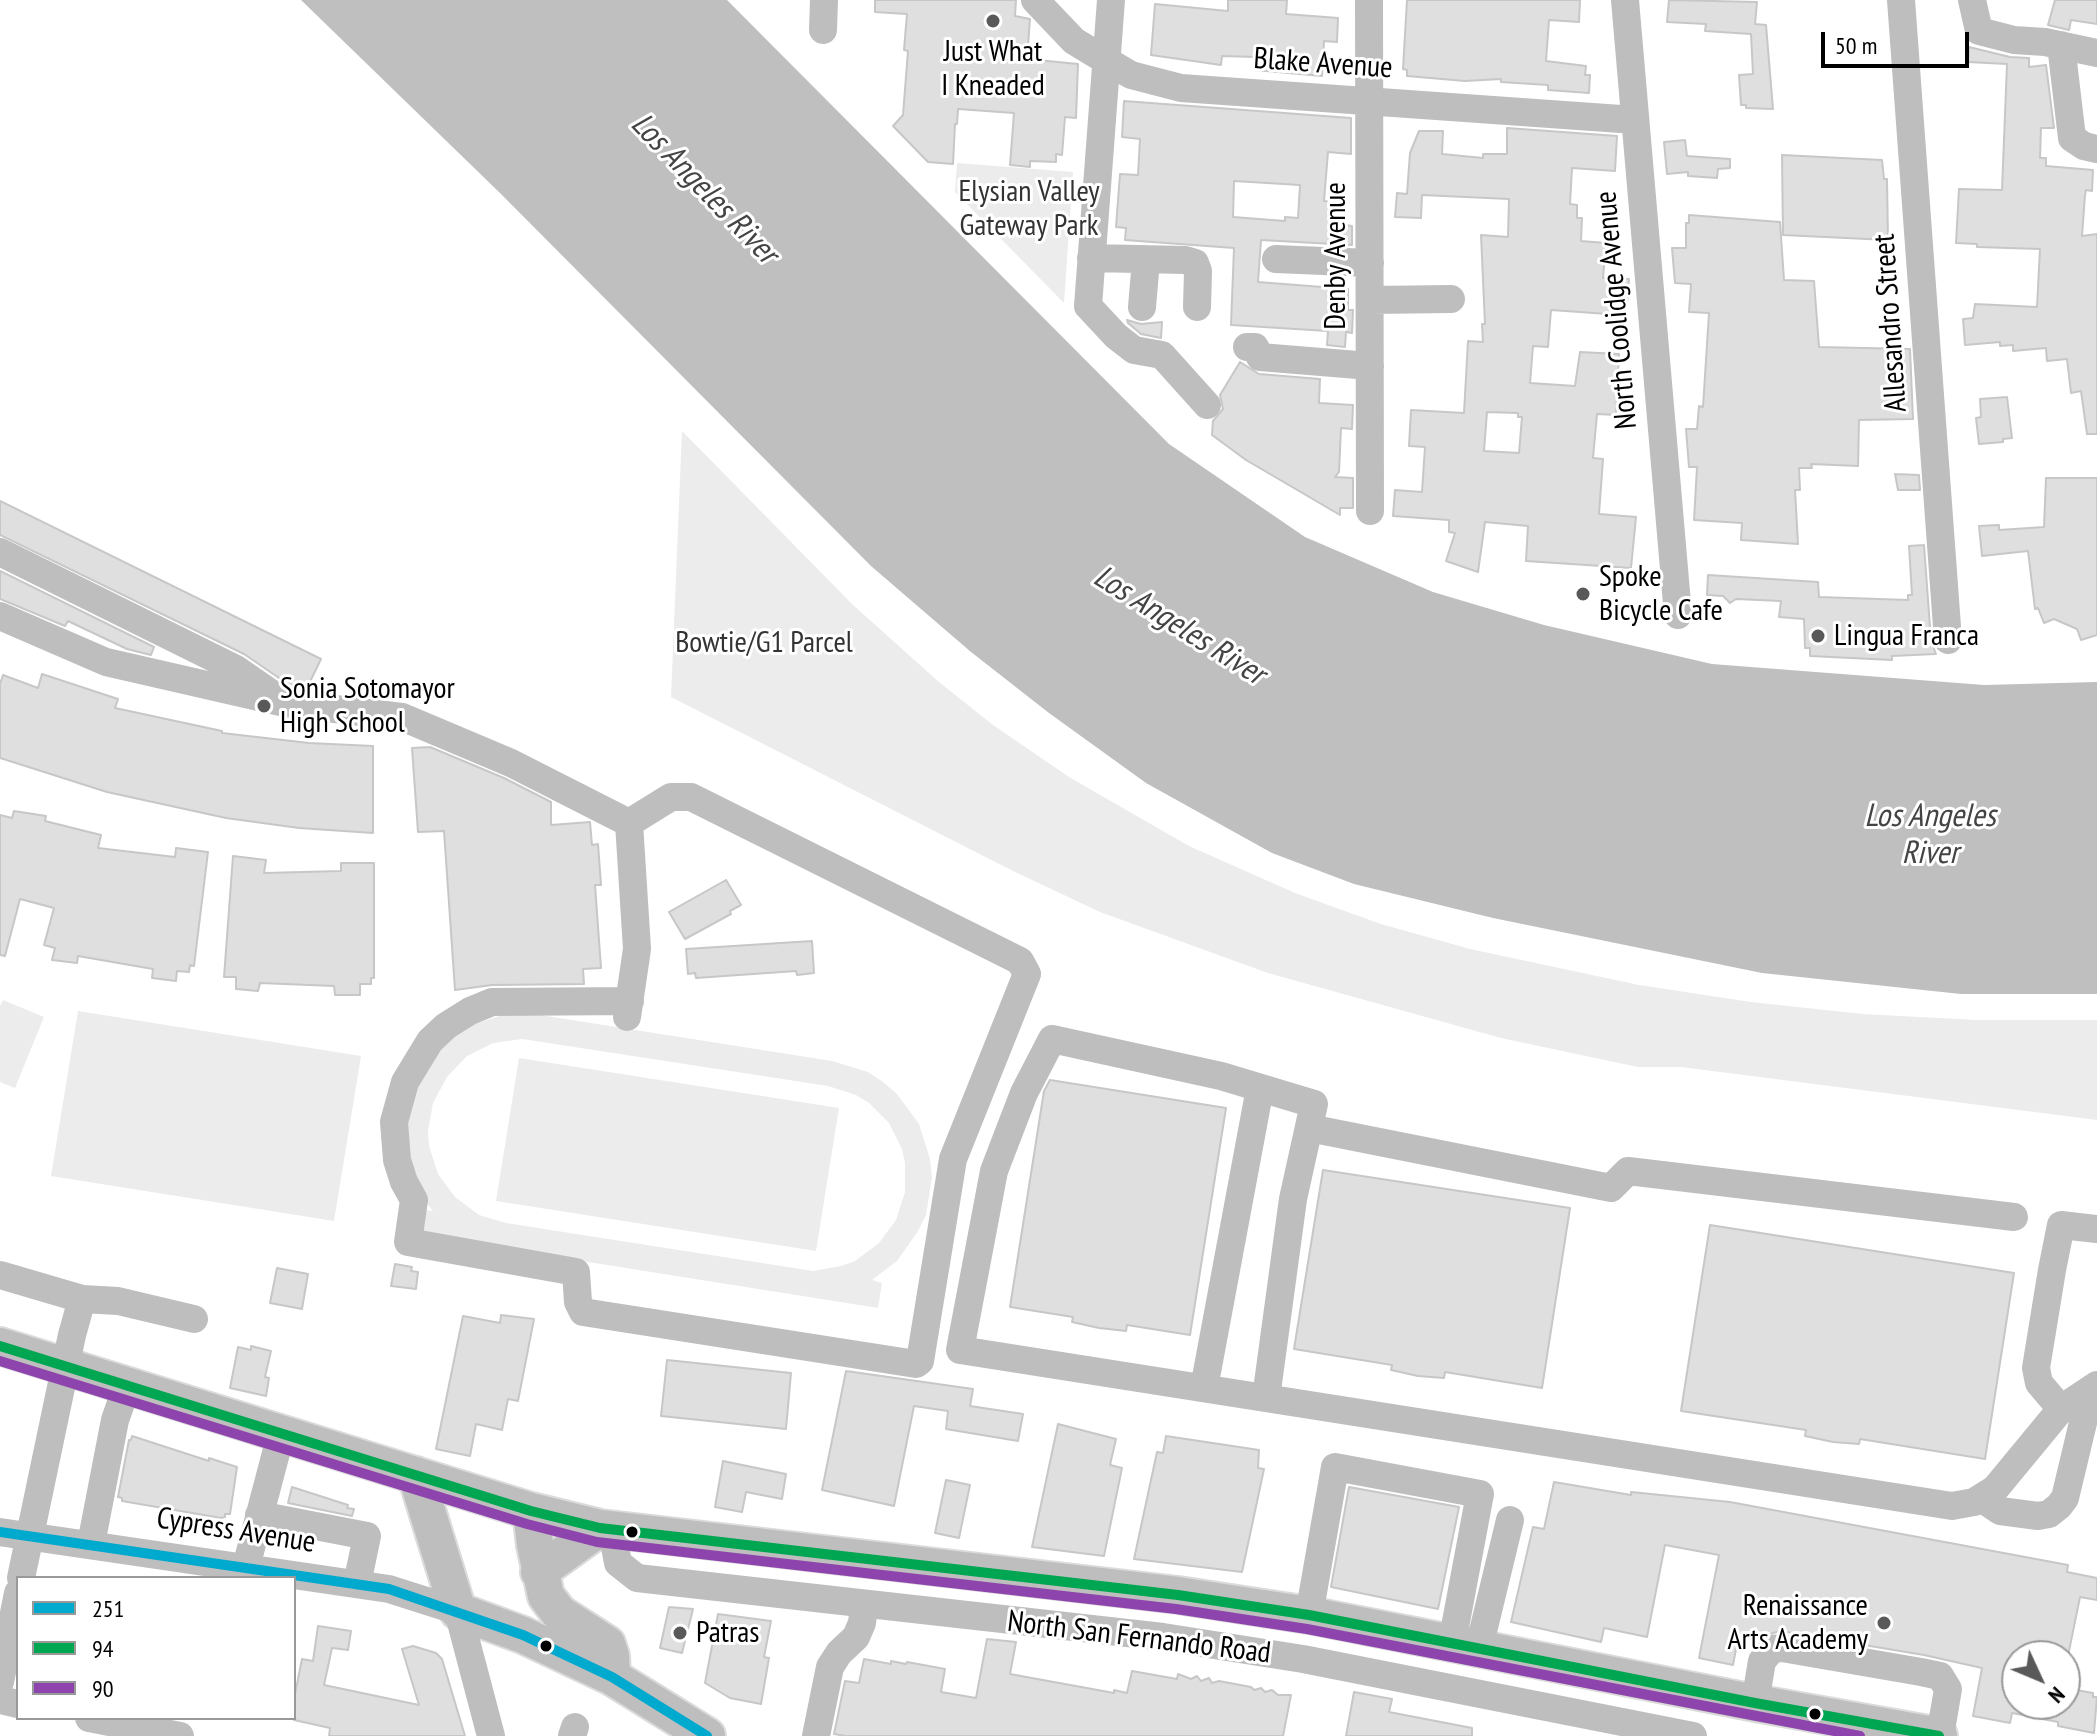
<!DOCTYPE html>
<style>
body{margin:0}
#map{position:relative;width:2097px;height:1736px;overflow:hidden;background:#fff;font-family:"PT Sans Narrow",sans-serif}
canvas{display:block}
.legend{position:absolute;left:16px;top:1576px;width:280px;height:144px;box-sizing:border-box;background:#fff;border:2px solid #999;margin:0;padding:10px 14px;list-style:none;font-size:24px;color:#000}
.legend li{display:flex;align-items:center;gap:16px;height:40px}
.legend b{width:40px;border:2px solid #999}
.north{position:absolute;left:2001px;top:1640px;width:80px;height:80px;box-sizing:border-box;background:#fff;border:2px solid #999;border-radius:50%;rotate:134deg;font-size:22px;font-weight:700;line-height:32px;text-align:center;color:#000}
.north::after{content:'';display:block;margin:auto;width:28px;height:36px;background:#595959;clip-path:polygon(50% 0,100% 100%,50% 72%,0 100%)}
.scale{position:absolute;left:1821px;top:32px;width:148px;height:36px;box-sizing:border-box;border:4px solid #000;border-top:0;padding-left:10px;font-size:24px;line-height:28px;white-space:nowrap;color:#000;-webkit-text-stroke:6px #fff;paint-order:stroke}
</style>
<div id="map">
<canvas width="2097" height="1736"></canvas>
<ul class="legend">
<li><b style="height:10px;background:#00a9ce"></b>251</li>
<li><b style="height:10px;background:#00a651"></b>94</li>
<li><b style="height:10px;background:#8e44ad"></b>90</li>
</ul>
<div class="north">N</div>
<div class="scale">50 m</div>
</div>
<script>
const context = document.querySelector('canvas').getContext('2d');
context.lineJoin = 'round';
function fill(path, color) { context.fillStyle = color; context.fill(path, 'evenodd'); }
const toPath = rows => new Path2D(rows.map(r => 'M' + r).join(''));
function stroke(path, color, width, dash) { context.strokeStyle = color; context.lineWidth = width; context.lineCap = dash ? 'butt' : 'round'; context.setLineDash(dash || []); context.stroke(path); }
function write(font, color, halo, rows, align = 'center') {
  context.font = font + ' "PT Sans Narrow",sans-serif'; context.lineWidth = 6; context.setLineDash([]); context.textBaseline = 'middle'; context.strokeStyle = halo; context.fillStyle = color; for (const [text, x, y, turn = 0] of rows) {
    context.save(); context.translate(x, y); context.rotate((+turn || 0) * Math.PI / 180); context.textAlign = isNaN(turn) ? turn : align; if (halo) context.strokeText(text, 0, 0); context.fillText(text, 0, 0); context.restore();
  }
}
fill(toPath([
 [957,163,1073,172,1064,303,955,192],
 [682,431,853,605,939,682,993,725,1069,777,1189,846,1295,893,1381,924,1470,949,1639,985,1751,1002,1863,1014,1976,1020,2097,1020,2097,1120,1681,1067,1638,1067,1501,1038,1268,973,1100,912,1013,871,671,697],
 [3,1000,44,1017,15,1088,0,1082,0,1006],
 [78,1011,361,1056,334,1221,51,1176],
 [503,1015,540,1015,832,1061,868,1072,883,1082,897,1094,919,1124,930,1159,932,1178,926,1215,918,1231,897,1261,872,1280,882,1283,878,1308,418,1235,422,1210,433,1211,425,1201,409,1168,405,1113,438,1048,468,1026],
 [522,1039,828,1086,856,1095,869,1103,889,1123,902,1149,905,1163,905,1192,896,1220,879,1243,855,1261,841,1266,813,1271,506,1223,479,1215,455,1197,438,1174,429,1146,428,1131,433,1103,447,1077,467,1056,493,1043],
 [519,1058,839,1108,816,1251,496,1201]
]), '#ececec');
fill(toPath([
 [301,0,727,0,1169,444,1305,537,1433,592,1544,625,1712,664,1984,685,2097,682,2097,994,1961,994,1762,973,1493,918,1354,884,1272,853,1146,783,1049,713,971,652,871,566,501,194]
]), '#bfbfbf');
const building = toPath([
 [875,0,1016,0,1015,16,1030,19,1027,59,1078,64,1076,118,1065,117,1062,155,1056,154,1056,162,1030,161,1030,167,1010,165,1014,113,958,109,957,124,955,124,953,164,928,162,893,126,903,115,908,51,904,50,907,14,875,12,875,0],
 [1228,0,1287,0,1286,14,1338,18,1337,42,1324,41,1322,76,1255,70,1255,57,1222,56,1221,65,1151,55,1155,4,1228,11,1228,0],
 [1407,0,1580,0,1579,22,1549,20,1546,61,1586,66,1585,75,1590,75,1589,93,1548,90,1548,85,1501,82,1501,79,1465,81,1407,76,1407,70,1403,69,1407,0],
 [1669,0,1757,2,1755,24,1766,25,1773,109,1746,108,1746,105,1741,105,1739,75,1753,74,1751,34,1705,31,1706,24,1667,22,1669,0],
 [2055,0,2097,0,2097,24,2071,20,2069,30,2048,25,2055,0],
 [1969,47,2010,57,2029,58,2029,67,2046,65,2054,128,2041,128,2040,158,2046,158,2046,166,2093,170,2092,191,2086,190,2085,195,2082,236,2097,234,2097,434,2087,434,2081,391,2071,393,2067,359,2047,361,2046,348,2013,351,2013,345,2000,346,2000,342,1965,345,1963,319,1973,318,1975,304,2037,307,2040,249,1977,247,1977,244,1956,243,1959,189,2002,190,2007,64,1968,62,1969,47],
 [1124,101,1351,118,1351,154,1328,152,1324,201,1340,202,1338,224,1352,226,1352,245,1261,240,1258,282,1348,289,1348,310,1353,310,1352,333,1346,332,1345,347,1327,345,1328,331,1231,325,1234,248,1125,240,1126,228,1116,227,1120,174,1138,175,1140,139,1122,137,1124,101],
 [1234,181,1300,185,1298,218,1285,217,1285,221,1233,217,1234,181],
 [1507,128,1617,136,1615,171,1572,168,1570,204,1577,205,1577,218,1582,218,1581,241,1606,243,1603,278,1629,279,1627,303,1622,303,1622,315,1551,310,1548,347,1533,346,1530,383,1575,386,1580,352,1619,354,1616,415,1597,414,1593,458,1603,459,1599,514,1636,517,1631,568,1526,561,1528,526,1485,522,1478,572,1446,561,1455,533,1449,532,1449,520,1393,516,1395,490,1422,492,1425,447,1409,446,1411,410,1464,413,1468,341,1483,342,1482,324,1485,324,1481,235,1508,237,1509,199,1422,195,1421,218,1395,217,1397,193,1407,194,1410,153,1419,131,1443,131,1442,154,1483,158,1483,154,1507,154,1507,128],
 [1487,412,1518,413,1518,417,1522,417,1519,453,1484,451,1487,412],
 [1685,140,1687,156,1730,159,1730,168,1718,169,1717,178,1688,176,1688,172,1667,174,1664,142,1685,140],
 [1782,155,1882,160,1884,179,1887,179,1888,240,1783,235,1782,155],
 [1689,215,1780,222,1784,280,1814,281,1819,347,1910,349,1913,419,1859,420,1858,466,1811,464,1812,468,1799,468,1800,490,1795,490,1798,544,1741,540,1742,523,1694,520,1697,467,1689,467,1686,429,1697,429,1699,406,1703,407,1709,313,1689,312,1691,284,1675,283,1672,248,1686,248,1686,223,1689,223,1689,215],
 [1127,320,1141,324,1162,322,1161,338,1141,334,1128,323,1127,320],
 [1240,362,1259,374,1320,379,1319,403,1353,405,1352,429,1341,428,1339,472,1335,477,1353,478,1353,508,1340,508,1340,515,1246,460,1212,435,1213,421,1223,409,1220,395,1240,362],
 [2007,397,2012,438,2003,439,2003,442,1979,444,1976,418,1981,417,1980,399,2007,397],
 [1895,474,1919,475,1920,490,1898,490,1895,474],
 [2046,478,2097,478,2097,635,2081,640,2077,629,2054,619,2044,623,2038,608,2035,609,2028,551,1982,556,1979,526,1999,525,1999,530,2044,527,2046,478],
 [0,501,321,659,307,688,298,687,279,678,244,654,0,535,0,501],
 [1924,545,1931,641,1936,654,1892,656,1892,660,1810,656,1810,648,1805,648,1804,619,1779,617,1781,601,1736,599,1730,603,1723,596,1707,595,1708,575,1818,582,1819,597,1908,600,1908,595,1912,595,1909,546,1924,545],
 [0,571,154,647,151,655,127,649,68,621,65,626,0,599,0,571],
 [42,674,118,699,115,708,222,731,222,733,309,743,373,746,373,833,299,828,226,818,107,792,0,758,0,684,3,675,38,688,42,674],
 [430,747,504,778,551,802,551,825,590,822,592,845,598,844,601,885,595,885,601,968,583,969,584,984,492,985,455,990,444,831,418,832,412,748,430,747],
 [14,811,46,816,45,821,101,835,98,848,175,857,176,848,208,852,194,966,190,965,189,972,177,971,176,981,152,978,153,969,78,956,77,963,52,960,55,948,44,945,54,908,20,899,5,956,0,955,0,815,12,818,14,811],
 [233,856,266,860,264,873,341,871,341,863,374,863,374,978,371,978,371,984,360,984,360,995,335,995,334,986,260,983,258,991,236,989,236,977,224,977,233,856],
 [726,880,741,905,730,911,731,914,685,939,669,912,726,880],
 [812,941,814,973,797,975,796,971,696,978,695,973,688,974,686,949,812,941],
 [1050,1080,1226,1108,1190,1335,1127,1325,1126,1331,1099,1328,1072,1322,1073,1317,1010,1307,1044,1091,1050,1080],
 [1323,1170,1570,1208,1542,1388,1445,1372,1444,1378,1418,1376,1391,1370,1392,1365,1294,1349,1323,1170],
 [1710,1225,2014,1273,1985,1459,1860,1439,1859,1444,1833,1442,1805,1436,1806,1430,1681,1411,1710,1225],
 [395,1264,412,1267,411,1271,418,1272,416,1289,391,1286,395,1264],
 [277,1268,308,1274,302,1309,270,1303,277,1268],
 [501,1315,534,1319,518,1401,508,1399,502,1430,476,1424,470,1456,436,1449,463,1316,500,1323,501,1315],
 [251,1346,271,1351,265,1377,269,1378,266,1396,230,1388,238,1347,251,1350,251,1346],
 [667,1360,791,1373,786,1429,661,1416,667,1360],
 [846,1371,973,1389,970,1406,1023,1414,1018,1441,946,1429,948,1411,914,1406,894,1506,822,1490,846,1371],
 [1058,1424,1116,1439,1110,1465,1122,1468,1104,1556,1032,1547,1058,1424],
 [132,1436,209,1461,209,1458,237,1467,230,1514,225,1514,225,1517,221,1518,122,1501,122,1498,118,1497,129,1440,131,1440,132,1436],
 [1166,1436,1259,1450,1258,1468,1264,1469,1242,1572,1134,1559,1157,1452,1163,1453,1166,1436],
 [723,1461,786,1474,782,1499,746,1492,742,1512,715,1507,723,1461],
 [946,1480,970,1485,959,1538,935,1533,946,1480],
 [1554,1482,1631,1495,1631,1492,1730,1502,2068,1565,2067,1572,2097,1578,2097,1600,2080,1597,2068,1656,2017,1656,2017,1704,2065,1704,2065,1688,2093,1693,2093,1697,2097,1697,2094,1733,2058,1726,2058,1722,2012,1713,2010,1723,1973,1716,1982,1668,1924,1655,1780,1631,1760,1637,1739,1633,1733,1665,1699,1658,1719,1555,1665,1545,1647,1637,1604,1628,1601,1642,1511,1622,1533,1527,1544,1529,1554,1482],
 [292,1487,348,1505,347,1508,354,1509,352,1516,288,1503,292,1487],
 [1349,1487,1459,1507,1438,1609,1331,1587,1349,1487],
 [669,1607,693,1609,682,1653,660,1648,669,1607],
 [718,1614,771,1621,764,1657,769,1658,761,1704,730,1698,705,1683,718,1614],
 [318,1626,351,1631,348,1650,332,1648,324,1685,419,1705,402,1649,413,1646,436,1653,442,1659,465,1736,329,1736,330,1728,294,1720,294,1699,302,1659,313,1661,318,1626],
 [987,1639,1016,1642,1010,1674,1114,1693,1114,1690,1127,1693,1132,1671,1177,1679,1178,1674,1191,1679,1197,1676,1201,1681,1209,1678,1212,1683,1219,1681,1251,1687,1254,1690,1261,1688,1265,1692,1272,1690,1278,1695,1291,1695,1283,1736,846,1736,834,1734,845,1681,859,1683,864,1659,891,1664,891,1661,906,1664,907,1662,945,1669,941,1692,976,1698,987,1639],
 [1354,1692,1392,1699,1389,1712,1472,1728,1472,1736,1346,1736,1354,1692]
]);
fill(building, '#dfdfdf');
stroke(building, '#c7c7c7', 2);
const major = toPath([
 [0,1346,531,1511,600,1528,1178,1595,1309,1615,1755,1703,1939,1736],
 [416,1475,458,1611,523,1635,612,1677,707,1736],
 [531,1511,535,1545,546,1596,559,1613,607,1644,611,1656,612,1677],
 [539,1572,600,1528]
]);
stroke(major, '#dbdbdb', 40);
stroke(toPath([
 [1035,0,1074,41,1107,61,1131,75,1181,88,1635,120],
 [1111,0,1088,306,1116,336,1134,350,1162,355,1207,405],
 [1369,0,1370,511],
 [1625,0,1678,615],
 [1901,0,1948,640],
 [1972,0,1979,31,2014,40,2045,42,2097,53],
 [823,30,824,0],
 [2061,45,2072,138,2084,146,2097,149],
 [1091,258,1185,260,1195,263,1198,271,1197,307],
 [1276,259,1370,263],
 [1370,300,1451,299],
 [1142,307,1146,260],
 [1247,347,1255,347,1260,357,1370,366],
 [0,552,236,669,272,694],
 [0,616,106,662,285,703,402,717,511,763,629,823,637,949,627,1017],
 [629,823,671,797,691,797,1020,961,1027,974,953,1159,920,1361,916,1364,583,1312,578,1302,576,1272,408,1242,414,1200,404,1182,397,1160,394,1122,405,1082,430,1041,446,1026,470,1011,492,1002,630,1001],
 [1309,1128,1611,1188,1628,1171,2014,1217],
 [0,1275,82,1299,72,1335,21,1578],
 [82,1299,118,1301,194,1319],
 [1204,1388,1260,1088],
 [1266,1398,1293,1199,1314,1104,1221,1076,1052,1039,1024,1093,994,1171,960,1350,1952,1506,1974,1502,1995,1489,2061,1409,2097,1385],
 [2061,1409,2039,1383,2036,1368,2052,1270,2061,1225,2097,1229],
 [1981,1498,2000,1511,2038,1516,2049,1514,2059,1506,2065,1498,2091,1389],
 [259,1515,367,1536,357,1584],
 [612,1530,618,1563,637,1578,1163,1637,1303,1659,1693,1736],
 [0,1532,389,1589,458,1611,491,1736],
 [91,1544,115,1420,127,1386],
 [246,1567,281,1434],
 [1309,1615,1335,1467,1480,1494,1452,1643],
 [1479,1648,1510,1520],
 [0,1682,18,1593],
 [0,1700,18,1704],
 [1755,1703,1762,1661,1772,1649,1782,1648,1921,1672,1940,1676,1948,1689,1940,1736],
 [89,1718,180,1736],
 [572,1736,575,1727],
 [816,1736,830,1667,839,1653,856,1637,862,1623,864,1605]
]), '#bebebe', 28);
stroke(major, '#bebebe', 36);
stroke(toPath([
 [0,1532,389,1589,523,1635,612,1677,707,1736]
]), '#00a9ce', 10);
stroke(toPath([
 [0,1346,531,1511,600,1528,1178,1595,1309,1615,1755,1703,1939,1736]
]), '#00a651', 10);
stroke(toPath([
 [0,1361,527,1524,597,1542,1176,1609,1307,1629,1860,1736]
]), '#8e44ad', 10);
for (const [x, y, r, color] of [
 [993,21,8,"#595959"],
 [1583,594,8,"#595959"],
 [1818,636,8,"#595959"],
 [264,706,8,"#595959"],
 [632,1532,7,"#000"],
 [1884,1623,8,"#595959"],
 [680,1633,8,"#595959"],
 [546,1646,7,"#000"],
 [1815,1714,7,"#000"]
]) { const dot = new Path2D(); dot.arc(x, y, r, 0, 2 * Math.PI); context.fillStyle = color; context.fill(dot); stroke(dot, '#fff', 3); }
write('30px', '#000', '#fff', [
 ["Just What",993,52,"center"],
 ["I Kneaded",993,86,"center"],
 ["Spoke",1599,577],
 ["Bicycle Cafe",1599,611],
 ["Lingua Franca",1834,636],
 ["Sonia Sotomayor",280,689],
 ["High School",280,723],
 ["Renaissance",1868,1606,"right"],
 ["Arts Academy",1868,1640,"right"],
 ["Patras",696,1633]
], 'left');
write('30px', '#000', '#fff', [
 ["Blake Avenue",1323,64,4],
 ["Denby Avenue",1336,256,-90],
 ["North Coolidge Avenue",1617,310,-95],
 ["Allesandro Street",1891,323,-94],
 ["Cypress Avenue",236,1531,9],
 ["North San Fernando Road",1139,1638,7]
]);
write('30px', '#333', '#fff', [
 ["Elysian Valley",1029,192],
 ["Gateway Park",1029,226],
 ["Bowtie/G1 Parcel",764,643]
]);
write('italic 32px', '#444', '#fff', [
 ["Los Angeles River",704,189,46],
 ["Los Angeles River",1179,626,32],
 ["Los Angeles",1930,817],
 ["River",1930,854]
]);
</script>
